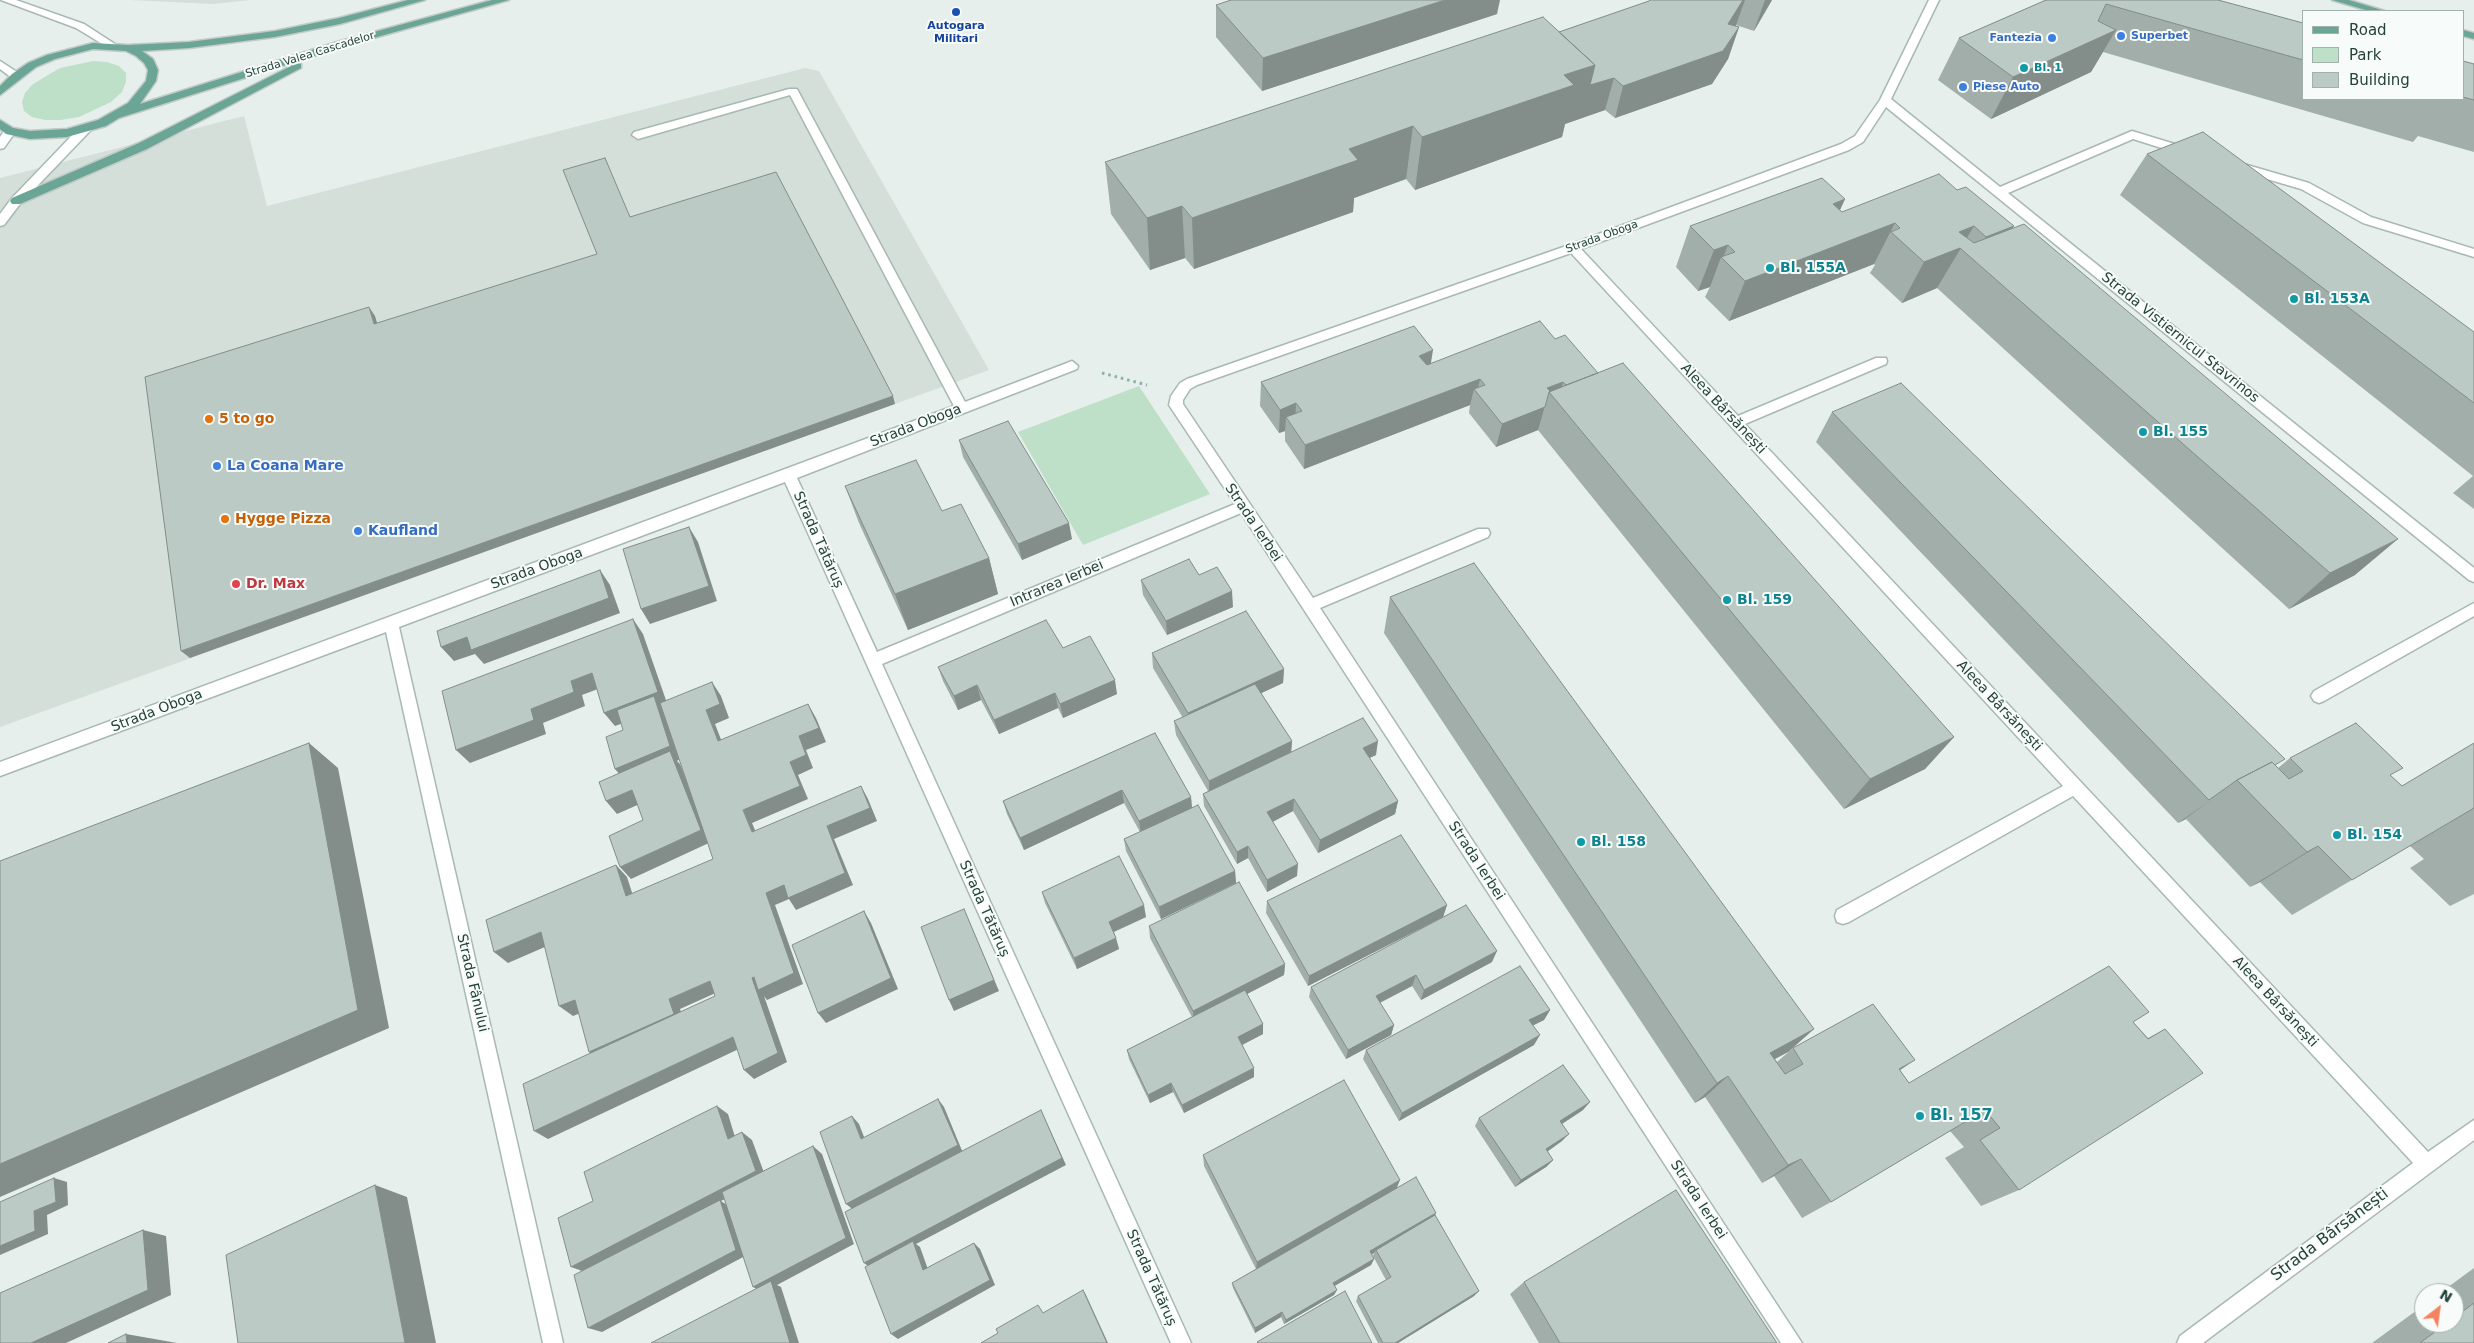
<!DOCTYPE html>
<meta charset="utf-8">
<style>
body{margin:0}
#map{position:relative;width:2474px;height:1343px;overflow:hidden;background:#e6efeb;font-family:"DejaVu Sans",sans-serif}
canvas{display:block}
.legend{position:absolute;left:2302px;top:10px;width:162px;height:90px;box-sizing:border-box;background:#f7fbf9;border:1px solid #a3b1ad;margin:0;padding:6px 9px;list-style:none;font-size:15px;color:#24423a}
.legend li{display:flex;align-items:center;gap:10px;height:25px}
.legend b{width:25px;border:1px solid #a3b1ad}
.north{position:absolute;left:2414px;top:1283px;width:50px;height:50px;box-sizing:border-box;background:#f7fbf9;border:1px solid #a3b1ad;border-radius:50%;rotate:30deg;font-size:14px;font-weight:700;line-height:20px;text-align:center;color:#24423a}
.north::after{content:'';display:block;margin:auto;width:18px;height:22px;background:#f4845f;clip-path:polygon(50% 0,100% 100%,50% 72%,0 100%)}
</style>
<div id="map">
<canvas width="2474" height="1343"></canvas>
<ul class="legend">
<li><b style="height:6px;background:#6aa596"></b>Road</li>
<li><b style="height:14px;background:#bfe0c8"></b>Park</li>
<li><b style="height:14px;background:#bbcac4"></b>Building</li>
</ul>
<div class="north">N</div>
</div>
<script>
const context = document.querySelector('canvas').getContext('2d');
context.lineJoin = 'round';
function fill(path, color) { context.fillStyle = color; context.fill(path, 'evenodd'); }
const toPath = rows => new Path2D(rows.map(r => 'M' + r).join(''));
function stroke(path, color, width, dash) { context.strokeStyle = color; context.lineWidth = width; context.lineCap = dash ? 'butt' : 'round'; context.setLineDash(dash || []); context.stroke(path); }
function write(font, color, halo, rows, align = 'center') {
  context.font = font + ' "DejaVu Sans",sans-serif'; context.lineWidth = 4; context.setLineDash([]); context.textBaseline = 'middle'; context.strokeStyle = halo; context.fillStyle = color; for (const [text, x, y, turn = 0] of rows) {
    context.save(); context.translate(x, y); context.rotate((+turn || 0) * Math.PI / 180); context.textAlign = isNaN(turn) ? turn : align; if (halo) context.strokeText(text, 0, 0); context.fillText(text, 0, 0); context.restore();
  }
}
fill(toPath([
 [129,0,250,0,213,4],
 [805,68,819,71,989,370,0,727,0,178,244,116,267,206]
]), '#d4dfda');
fill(toPath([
 [93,61,107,62,119,66,126,73,126,82,122,92,111,102,79,117,61,120,45,120,32,117,24,111,22,102,25,93,33,84,60,68],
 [1139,386,1210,494,1083,545,1018,432]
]), '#bfe0c8');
const minor = toPath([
 [1,0,16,0,84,24,118,46,117,48,109,48,76,28,1,0],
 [1929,0,1939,0,1891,99,2000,187,2132,131,2191,149,2191,155,2187,156,2133,139,2008,193,2474,568,2474,582,2469,580,1886,107,1863,142,1849,150,1581,249,1738,416,1876,358,1886,358,1887,361,1886,364,1745,424,2428,1152,2474,1120,2474,1140,2203,1343,2177,1343,2180,1336,2413,1163,2073,796,1849,922,1843,924,1837,922,1835,916,1837,910,2063,786,1571,253,1197,385,1190,389,1183,400,1183,404,1313,598,1478,529,1488,529,1490,533,1488,537,1320,608,1802,1343,1781,1343,1241,513,882,664,1191,1343,1171,1343,785,482,399,627,563,1343,543,1343,386,632,0,776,0,762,954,406,790,95,638,139,632,135,634,132,789,89,797,89,965,402,1067,363,1072,361,1078,366,1077,369,797,478,877,652,1235,504,1169,405,1171,396,1180,383,1187,379,1569,245,1841,144,1855,136,1880,100,1929,0],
 [0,61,20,74,20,78,12,78,0,69,0,61],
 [86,124,92,128,90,131,20,204,4,225,0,226,0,214,12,198,82,125,86,124],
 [10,127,16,131,4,148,0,149,0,137,6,128,10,127],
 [2237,162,2309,183,2371,217,2474,249,2474,257,2363,223,2301,189,2233,169,2233,163,2237,162],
 [2474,603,2474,616,2324,701,2319,703,2314,701,2311,696,2314,691,2474,603]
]);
const major = toPath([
 [408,0,425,0,340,24,275,37,189,48,142,51,153,59,158,70,156,81,140,104,337,42,492,0,509,0,345,46,119,118,106,126,67,137,30,139,6,134,0,129,0,120,13,128,30,131,67,129,98,120,128,103,146,81,148,70,144,63,136,56,126,51,93,49,55,59,36,67,0,95,0,86,12,74,28,63,47,55,93,43,128,45,189,42,275,31,339,18,408,0],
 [2332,0,2349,0,2385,11,2369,11,2332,0],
 [2463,30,2474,33,2474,39,2463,36,2463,30],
 [297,63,301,64,301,68,147,149,20,204,12,204,10,201,12,198,139,143,297,63]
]);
stroke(minor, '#a8b8b2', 3);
stroke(major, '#c2cac8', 3);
stroke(toPath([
 [1102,373,1147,385]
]), '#86b3a5', 3, [2.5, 4]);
fill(minor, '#fff');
fill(major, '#6aa596');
fill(toPath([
 [1650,0,1772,0,1754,31,1736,25,1736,26,1739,27,1728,59,1712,84,1615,118,1605,110,1582,118,1565,124,1562,137,1415,190,1406,179,1354,198,1353,212,1194,269,1185,258,1150,270,1111,214,1105,162,1559,32,1649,1],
 [2046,0,2218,0,2303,23,2303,99,2463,99,2463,61,2474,64,2474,152,2418,136,2413,142,2103,52,2091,72,1991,119,1938,80,1959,38],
 [1216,5,1497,14,1262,91,1216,37],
 [2147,154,2474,332,2474,509,2453,493,2473,476,2120,195],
 [1957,190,2014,226,2012,228,2355,575,2289,609,1937,288,1902,303,1870,273,1875,265,1874,264,1729,321,1705,297,1710,287,1698,291,1676,267,1690,226,1845,199,1840,210,1842,212],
 [1555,339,1598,373,1954,737,1925,769,1844,809,1538,430,1496,447,1469,413,1470,405,1304,469,1285,441,1285,431,1279,433,1260,406,1261,382,1431,363],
 [1832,412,2278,768,2290,758,2391,776,2402,786,2474,743,2474,894,2450,906,2410,868,2424,859,2410,846,2292,915,2260,882,2250,887,2186,819,2178,823,1816,442],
 [959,440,1072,539,1022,560,963,457],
 [845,486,989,558,998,594,908,630,859,523],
 [1199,575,1233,607,1167,635,1143,595,1141,580],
 [1390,597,1814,1029,1788,1052,1775,1059,1777,1062,1793,1048,1900,1071,1909,1083,2133,1022,2148,1038,2165,1029,2019,1190,1981,1206,1945,1158,1964,1147,1950,1131,1831,1202,1802,1218,1774,1176,1762,1183,1705,1097,1695,1103,1384,633],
 [1063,648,1117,694,1063,718,1058,708,999,734,981,700,958,710,943,681,938,667],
 [1152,653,1284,669,1283,683,1261,693,1292,741,1291,752,1376,755,1369,758,1398,801,1395,814,1318,853,1293,811,1273,822,1297,876,1267,892,1248,858,1237,864,1204,806,1203,794,1208,791,1176,735,1174,721,1183,718,1153,668],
 [1155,733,1191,797,1192,807,1235,871,1236,883,1161,919,1126,851,1124,839,1140,832,1124,803,1024,850,1007,814,1003,801],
 [1042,892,1146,917,1114,932,1119,949,1077,969,1045,903],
 [1267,901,1447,905,1443,917,1308,986,1266,913],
 [1149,926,1285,964,1284,975,1247,994,1263,1024,1263,1034,1242,1045,1254,1068,1254,1077,1184,1113,1173,1092,1150,1103,1129,1059,1127,1050,1192,1017,1150,938],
 [1492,962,1421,1000,1412,986,1380,1003,1394,1025,1391,1035,1346,1059,1309,997,1311,987],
 [1550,1010,1544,1020,1533,1025,1534,1045,1399,1121,1363,1059,1366,1050],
 [1583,1110,1562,1124,1562,1141,1547,1151,1553,1160,1546,1167,1515,1187,1475,1126,1479,1118],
 [1203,1155,1397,1188,1435,1215,1474,1296,1398,1343,1378,1343,1356,1301,1358,1296,1386,1280,1373,1256,1374,1253,1371,1254,1374,1259,1371,1265,1334,1286,1337,1290,1334,1295,1284,1324,1281,1317,1255,1333,1233,1288,1232,1283,1256,1269,1204,1166],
 [2474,1268,2474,1343,2372,1343,2424,1305,2424,1323,2454,1323,2454,1293,2440,1293],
 [1524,1282,1777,1343,1539,1343,1510,1294]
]), '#a1aea9');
fill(toPath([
 [1445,0,1500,0,1497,14,1262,91,1263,58],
 [1743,0,1745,0,1736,25,1720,53,1739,27,1728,59,1712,84,1615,118,1623,86,1728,24],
 [1765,0,1772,0,1754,31],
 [2116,30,2091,72,1991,119,2013,77],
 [1595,65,1614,78,1605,110,1565,124,1562,137,1415,190,1422,137,1564,75],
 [1413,126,1406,179,1354,198,1353,212,1194,269,1192,218,1349,149],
 [1845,199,1826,240,1833,204],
 [1182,206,1185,258,1150,270,1147,218],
 [1895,223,1874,264,1729,321,1745,281],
 [1974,226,1937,288,1902,303,1924,262,1959,232],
 [2014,226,1989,267,1973,259,1986,237],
 [1728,245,1723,258,1721,257,1710,287,1698,291,1714,250],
 [369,307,375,316,380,333,374,324],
 [1433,350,1429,375,1419,356],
 [1480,379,1477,393,1474,389,1470,405,1304,469,1305,445],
 [1563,382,1558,402,1549,392,1538,430,1496,447,1502,424,1547,388],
 [893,396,895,404,190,658,181,651],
 [1296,403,1295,427,1286,417,1285,431,1279,433,1280,410],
 [1069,523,1072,539,1022,560,1018,544],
 [689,527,698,542,717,601,650,624,641,609],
 [2398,539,2355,575,2289,609,2330,573],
 [989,558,998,594,908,630,895,594],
 [600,570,610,585,620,613,484,664,475,654,454,661,441,647],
 [1232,591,1233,607,1167,635,1166,621],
 [633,619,643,634,668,706,680,759,677,761,680,764,711,842,631,879,620,867,701,830,626,782,615,769,658,710,615,726,604,713],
 [1284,669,1283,683,1189,727,1188,713],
 [592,673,603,687,582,695,585,706,543,723,546,734,470,763,456,750,531,709,571,681],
 [1115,680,1117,694,1063,718,1060,704],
 [712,682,721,696,729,718,715,724,727,755,718,741,706,710],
 [977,685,981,700,958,710,954,696],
 [1055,693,1058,708,999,734,994,720],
 [808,704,816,718,826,742,806,750,813,768,798,775,808,799,752,823,761,844,752,832,743,810,790,762],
 [1954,737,1925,769,1844,809,1870,779],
 [1292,741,1291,755,1209,794,1209,781],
 [1378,741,1376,755,1361,762,1363,748],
 [309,743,338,768,389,1028,0,1197,0,1164],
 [861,786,868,799,877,821,834,839,853,885,796,910,789,899,775,905,803,984,767,1000,764,996,787,1062,754,1079,744,1070,752,978,766,893,827,826],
 [632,790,642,803,617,814,606,801],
 [1122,790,1124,803,1024,850,1020,838],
 [1191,797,1192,810,1141,834,1139,821],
 [1294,799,1293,811,1266,825,1267,812],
 [2212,799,2185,819,2186,819,2178,823],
 [1398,801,1395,814,1318,853,1320,840],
 [1248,846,1248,858,1237,864,1237,852],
 [2318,846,2260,882,2250,887,2307,852],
 [1298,864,1297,876,1267,892,1267,880],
 [616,865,627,877,637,908,626,896],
 [1235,871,1236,883,1161,919,1159,907],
 [1144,905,1146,917,1111,933,1109,922],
 [1447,905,1443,917,1308,986,1309,976],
 [964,909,999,991,954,1011,949,1000],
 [864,911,871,923,898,989,826,1023,818,1013],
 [541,932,554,943,508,963,494,952],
 [1116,938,1119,949,1077,969,1074,958],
 [1497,951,1492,962,1421,1000,1424,990],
 [1285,964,1284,975,1194,1021,1193,1011],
 [1416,975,1412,986,1373,1006,1376,996],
 [710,981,720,991,680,1009,685,1024,601,1061,589,1052,669,999],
 [575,1000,588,1010,573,1016,559,1006],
 [1550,1010,1544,1020,1524,1030,1529,1020],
 [1263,1024,1263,1034,1238,1047,1238,1037],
 [1394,1025,1391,1035,1346,1059,1348,1050],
 [1814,1029,1788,1052,1746,1074,1770,1053],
 [1540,1035,1534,1045,1399,1121,1402,1113],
 [733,1037,743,1047,548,1139,534,1131],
 [1915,1060,1884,1081,1899,1069],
 [1254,1068,1254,1077,1184,1113,1182,1105],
 [1728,1076,1705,1097,1695,1103,1717,1083],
 [1171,1083,1173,1092,1150,1103,1148,1095],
 [938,1099,944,1107,963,1153,855,1211,846,1204],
 [1590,1102,1583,1110,1554,1129,1560,1121],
 [717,1106,728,1114,738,1147,728,1139],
 [1041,1110,1066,1165,916,1244,920,1247,930,1275,871,1268,864,1263],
 [852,1116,859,1124,868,1147,861,1139],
 [742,1132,752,1140,766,1178,721,1201,730,1207,747,1255,602,1332,588,1328,585,1272,571,1267],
 [1569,1134,1562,1141,1540,1157,1546,1149],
 [813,1146,822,1154,854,1244,777,1285,781,1287,799,1343,790,1343,763,1292,753,1287],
 [1801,1159,1774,1176,1762,1183,1788,1165],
 [1553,1160,1546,1167,1515,1187,1521,1180],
 [54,1178,67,1182,68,1205,47,1215,48,1234,0,1255,0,1246],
 [1400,1180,1396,1190,1256,1270,1257,1262],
 [375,1185,407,1197,436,1343,405,1343],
 [1436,1213,1432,1220,1376,1250,1374,1253,1367,1257,1370,1251],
 [143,1230,166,1236,171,1295,66,1343,31,1343],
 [974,1243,980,1249,995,1285,898,1339,891,1334],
 [1374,1259,1371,1265,1331,1288,1333,1283],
 [1083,1290,1086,1295,1108,1343,1107,1343],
 [1337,1290,1334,1295,1284,1324,1286,1320],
 [1479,1291,1474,1296,1398,1343,1395,1343],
 [1282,1312,1281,1317,1255,1333,1255,1328],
 [126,1334,177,1343,127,1343]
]), '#838d89');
const building = toPath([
 [1231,0,1445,0,1263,58,1216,5,1231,0],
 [1650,0,1743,0,1728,24,1739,27,1723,51,1623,86,1614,78,1590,85,1595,65,1559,32,1649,1,1650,0],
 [2046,0,2218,0,2303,23,2303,60,2106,4,2098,21,2116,30,2013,77,1959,38,2046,0],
 [1543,17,1595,65,1564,75,1574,85,1422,137,1413,126,1349,149,1358,160,1192,218,1182,206,1147,218,1105,162,1543,17],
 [2463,61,2474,64,2474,100,2463,97,2463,61],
 [2203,132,2474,332,2474,403,2147,154,2203,132],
 [605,158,630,217,776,172,893,396,181,651,145,377,369,307,374,324,597,254,563,170,605,158],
 [1939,174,1957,190,1966,187,2014,226,1986,237,1974,226,1959,232,1974,243,2024,224,2398,539,2330,573,1960,248,1924,262,1891,232,1900,228,1895,223,1745,281,1721,257,1735,252,1728,245,1714,250,1690,226,1822,178,1845,199,1833,204,1842,212,1939,174],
 [1540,321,1555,339,1565,335,1598,373,1566,385,1563,382,1547,388,1550,391,1549,392,1545,407,1502,424,1474,389,1485,385,1480,379,1305,445,1286,417,1302,411,1296,403,1280,410,1261,382,1414,326,1433,350,1419,356,1427,365,1540,321],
 [1623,363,1954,737,1870,779,1549,392,1623,363],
 [1901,383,2285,759,2275,765,2272,762,2237,780,2209,800,1832,412,1901,383],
 [1008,421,1069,523,1018,544,959,440,1008,421],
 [916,460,942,511,961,504,989,558,895,594,845,486,916,460],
 [689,527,709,586,641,609,623,549,689,527],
 [1189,559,1199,575,1217,567,1232,591,1166,621,1141,580,1189,559],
 [1474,563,1814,1029,1770,1053,1785,1074,1803,1064,1793,1048,1873,1004,1915,1060,1899,1069,1909,1083,2109,966,2149,1012,2133,1022,2148,1039,2165,1029,2203,1073,2019,1190,1980,1140,2000,1128,1985,1110,1831,1202,1801,1159,1788,1165,1728,1076,1717,1083,1390,597,1474,563],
 [600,570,609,598,471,650,467,637,441,647,437,631,600,570],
 [1246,611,1284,669,1188,713,1152,653,1246,611],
 [633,619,658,692,604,713,592,673,571,681,574,692,531,709,534,720,456,750,442,691,633,619],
 [1046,620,1063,648,1090,636,1115,680,1060,704,1055,693,994,720,977,685,954,696,938,667,1046,620],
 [712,682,720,704,706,710,718,741,808,704,819,728,799,736,806,755,790,762,800,786,743,810,752,832,861,786,870,808,827,826,845,873,788,898,784,885,766,893,794,973,758,990,754,977,752,978,778,1053,744,1070,733,1037,534,1131,523,1084,715,996,710,981,669,999,674,1014,589,1052,575,1000,559,1006,541,932,494,952,486,920,616,865,626,896,713,859,660,703,712,682],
 [1255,684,1292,741,1209,781,1174,721,1255,684],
 [654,696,670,746,615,769,606,737,623,730,617,710,654,696],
 [1363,718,1378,741,1363,748,1398,801,1320,840,1294,799,1267,812,1298,864,1267,880,1248,846,1237,852,1203,794,1363,718],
 [2356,723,2403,768,2390,775,2402,786,2474,743,2474,808,2352,880,2318,846,2307,852,2237,780,2272,762,2289,779,2303,771,2290,758,2356,723],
 [1155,733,1191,797,1139,821,1122,790,1020,838,1003,801,1155,733],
 [309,743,358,1010,0,1164,0,861,309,743],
 [670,751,701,830,620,867,609,836,643,820,632,790,606,801,599,782,670,751],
 [1198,805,1235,871,1159,907,1124,839,1198,805],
 [1401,835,1447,905,1309,976,1267,901,1401,835],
 [1119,856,1144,905,1109,922,1116,938,1074,958,1042,892,1119,856],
 [1239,882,1285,964,1193,1011,1149,926,1239,882],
 [1466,905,1497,951,1424,990,1416,975,1376,996,1394,1025,1348,1050,1311,987,1466,905],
 [964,909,994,980,949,1000,921,927,964,909],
 [864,911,891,978,818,1013,792,945,864,911],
 [1520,966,1550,1010,1529,1020,1540,1035,1402,1113,1366,1050,1520,966],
 [1245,990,1263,1024,1238,1037,1254,1068,1182,1105,1171,1083,1148,1095,1127,1050,1245,990],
 [1563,1065,1590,1102,1560,1121,1569,1134,1546,1149,1553,1160,1521,1180,1479,1118,1563,1065],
 [1344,1080,1400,1180,1257,1262,1203,1155,1344,1080],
 [938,1099,958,1145,846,1204,820,1132,852,1116,861,1139,938,1099],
 [717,1106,728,1139,742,1132,756,1171,571,1267,558,1218,593,1201,584,1172,717,1106],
 [1041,1110,1062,1158,864,1263,845,1212,1041,1110],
 [813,1146,846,1238,753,1287,722,1192,813,1146],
 [1416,1177,1436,1213,1370,1251,1374,1259,1333,1283,1337,1290,1286,1320,1282,1312,1255,1328,1232,1283,1416,1177],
 [54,1178,56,1202,34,1211,35,1231,0,1246,0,1202,54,1178],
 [375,1185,405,1343,238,1343,226,1255,375,1185],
 [1676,1190,1777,1343,1560,1343,1524,1282,1676,1190],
 [720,1200,736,1250,588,1328,574,1275,720,1200],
 [1435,1215,1479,1291,1395,1343,1383,1343,1358,1296,1391,1277,1376,1250,1435,1215],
 [143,1230,148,1290,31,1343,0,1343,0,1293,143,1230],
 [913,1241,923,1270,974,1243,990,1280,891,1334,865,1267,913,1241],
 [771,1281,790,1343,651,1343,771,1281],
 [1083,1290,1107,1343,981,1343,998,1333,996,1329,1038,1305,1043,1313,1083,1290],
 [1345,1291,1372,1343,1258,1343,1257,1342,1345,1291],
 [2474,1303,2474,1343,2420,1343,2447,1323,2454,1323,2454,1318,2474,1303],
 [126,1334,127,1343,108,1343,126,1334]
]);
fill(building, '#bbcac4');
stroke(building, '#838d89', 1);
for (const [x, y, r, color] of [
 [956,12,5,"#1a4fb4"],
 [2121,36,5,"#3f7fe0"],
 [2052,38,5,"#3f7fe0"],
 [2024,68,5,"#0f9aa8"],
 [1963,87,5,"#3f7fe0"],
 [1770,268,5,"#0f9aa8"],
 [2294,299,5,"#0f9aa8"],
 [209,419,5,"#e8710a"],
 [2143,432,5,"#0f9aa8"],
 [217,466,5,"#3f7fe0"],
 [225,519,5,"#e8710a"],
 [358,531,5,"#3f7fe0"],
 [236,584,5,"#e0444e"],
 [1727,600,5,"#0f9aa8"],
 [2337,835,5,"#0f9aa8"],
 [1581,842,5,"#0f9aa8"],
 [1920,1116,5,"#0f9aa8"]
]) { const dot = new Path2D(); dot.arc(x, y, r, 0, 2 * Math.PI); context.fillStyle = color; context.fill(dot); stroke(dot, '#f7fbf9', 2); }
write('bold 11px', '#164399', '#f7fbf9', [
 ["Autogara",956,26],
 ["Militari",956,39]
]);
write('bold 11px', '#366cbe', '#f7fbf9', [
 ["Superbet",2131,36],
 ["Fantezia",2042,38,"right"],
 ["Piese Auto",1973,87]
], 'left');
write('11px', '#24423a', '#f7fbf9', [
 ["Strada Valea Cascadelor",310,55,-17],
 ["Strada Oboga",1602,237,-20]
]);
write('bold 11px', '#0d838f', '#f7fbf9', [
 ["Bl. 1",2034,68]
], 'left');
write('bold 14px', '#0d838f', '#f7fbf9', [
 ["Bl. 155A",1780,268],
 ["Bl. 153A",2304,299],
 ["Bl. 155",2153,432],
 ["Bl. 159",1737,600],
 ["Bl. 154",2347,835],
 ["Bl. 158",1591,842]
], 'left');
write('14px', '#24423a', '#f7fbf9', [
 ["Strada Vistiernicul Stavrinos",2180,338,39],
 ["Aleea Bârsănești",1723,409,47],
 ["Strada Oboga",916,426,-21],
 ["Strada Ierbei",1253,523,56],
 ["Strada Tătăruș",818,540,66],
 ["Strada Oboga",537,569,-20],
 ["Intrarea Ierbei",1057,584,-23],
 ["Aleea Bârsănești",1999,706,47],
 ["Strada Oboga",157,711,-21],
 ["Strada Ierbei",1476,861,57],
 ["Strada Tătăruș",984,909,66],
 ["Strada Fânului",472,983,77],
 ["Aleea Bârsănești",2275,1002,47],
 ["Strada Ierbei",1698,1200,57],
 ["Strada Tătăruș",1151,1278,66]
]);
write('bold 14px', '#c56008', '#f7fbf9', [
 ["5 to go",219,419],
 ["Hygge Pizza",235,519]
], 'left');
write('bold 14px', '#366cbe', '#f7fbf9', [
 ["La Coana Mare",227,466],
 ["Kaufland",368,531]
], 'left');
write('bold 14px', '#be3a42', '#f7fbf9', [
 ["Dr. Max",246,584]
], 'left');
write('bold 16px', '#0d838f', '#f7fbf9', [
 ["Bl. 157",1930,1116]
], 'left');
write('16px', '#24423a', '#f7fbf9', [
 ["Strada Bârsănești",2330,1235,-37]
]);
</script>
